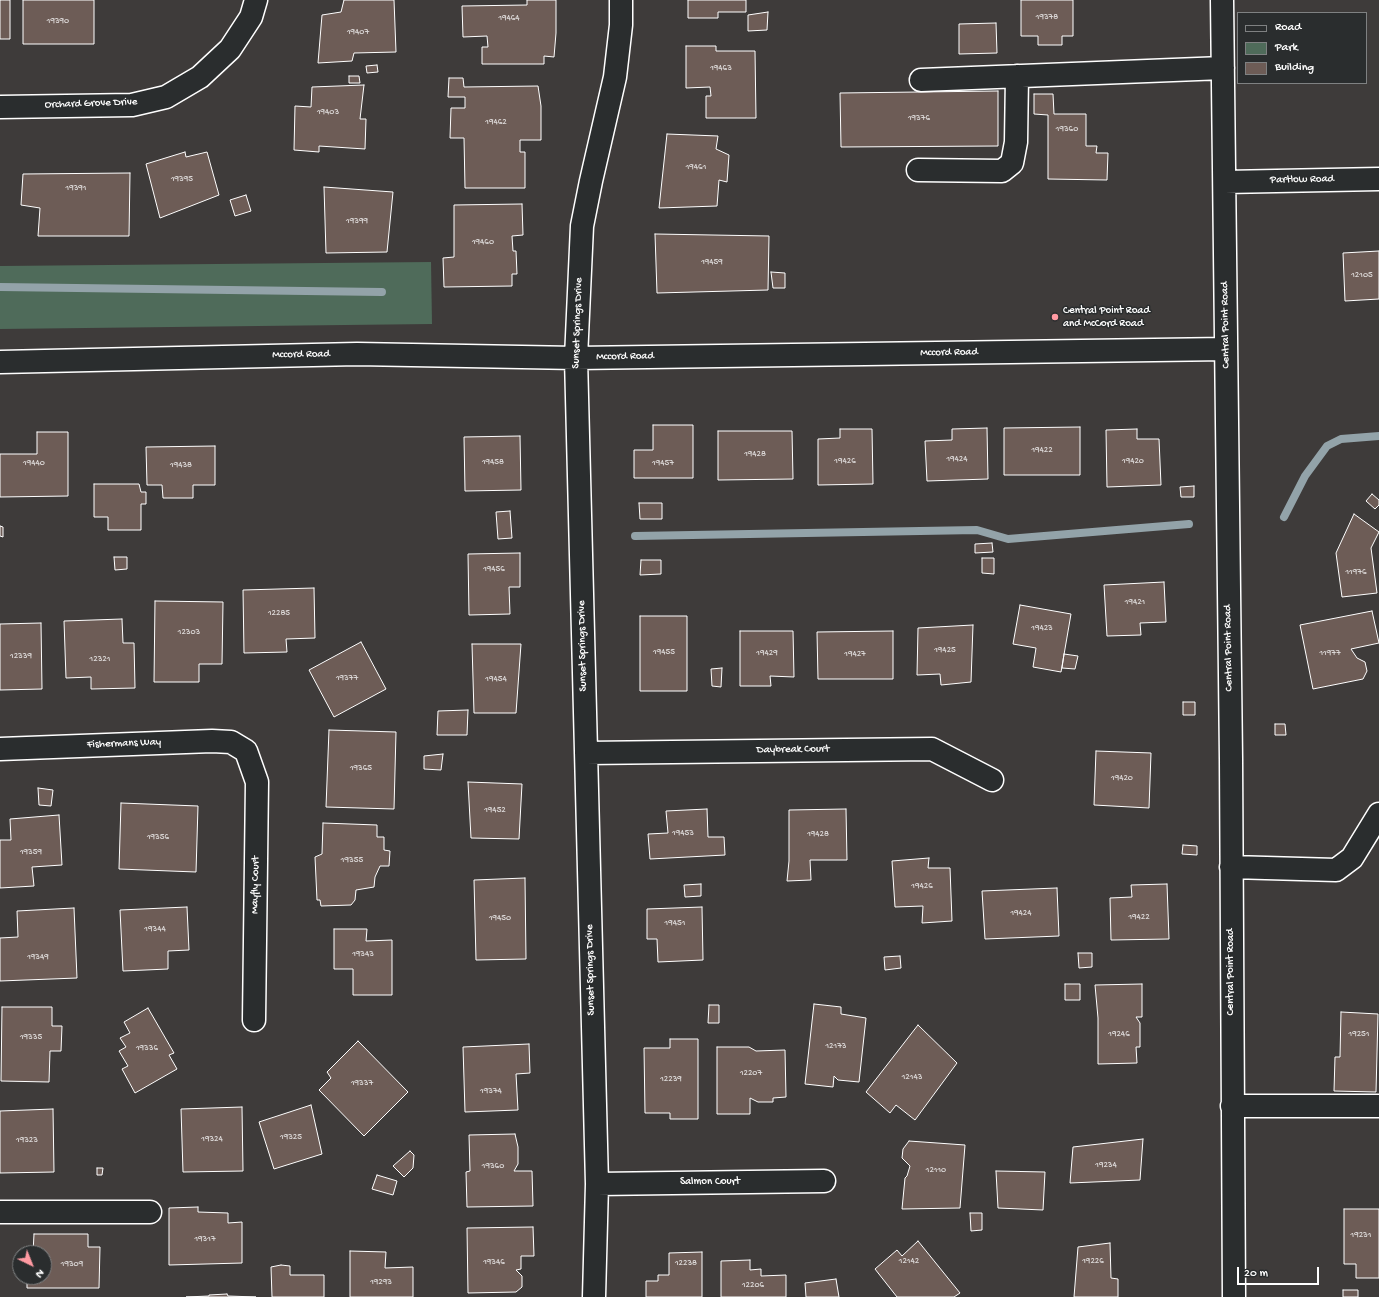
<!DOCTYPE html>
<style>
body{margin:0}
#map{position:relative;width:1379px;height:1297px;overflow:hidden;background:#3e3b3a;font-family:"Gochi Hand",sans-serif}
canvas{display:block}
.legend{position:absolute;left:1237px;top:12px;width:130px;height:72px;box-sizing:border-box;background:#2a2d2e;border:1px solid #7f8182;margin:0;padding:5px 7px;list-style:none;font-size:12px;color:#fff}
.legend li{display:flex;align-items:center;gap:8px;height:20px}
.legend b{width:20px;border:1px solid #7f8182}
.north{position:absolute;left:12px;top:1245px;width:40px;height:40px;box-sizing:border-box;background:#2a2d2e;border:1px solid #7f8182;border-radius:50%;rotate:137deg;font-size:11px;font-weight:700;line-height:16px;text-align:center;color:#fff}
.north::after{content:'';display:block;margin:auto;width:14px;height:18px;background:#ff9aa2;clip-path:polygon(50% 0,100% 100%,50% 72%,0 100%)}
.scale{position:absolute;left:1237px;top:1267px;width:82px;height:18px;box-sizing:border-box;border:2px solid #fff;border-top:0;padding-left:5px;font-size:12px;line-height:14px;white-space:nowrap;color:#fff;-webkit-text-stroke:3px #2a2d2e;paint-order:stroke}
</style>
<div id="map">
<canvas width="1379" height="1297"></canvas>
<ul class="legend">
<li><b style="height:5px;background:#2a2d2e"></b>Road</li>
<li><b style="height:11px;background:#4f6b5a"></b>Park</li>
<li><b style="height:11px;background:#6d5c56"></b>Building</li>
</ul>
<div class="north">N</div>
<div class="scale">20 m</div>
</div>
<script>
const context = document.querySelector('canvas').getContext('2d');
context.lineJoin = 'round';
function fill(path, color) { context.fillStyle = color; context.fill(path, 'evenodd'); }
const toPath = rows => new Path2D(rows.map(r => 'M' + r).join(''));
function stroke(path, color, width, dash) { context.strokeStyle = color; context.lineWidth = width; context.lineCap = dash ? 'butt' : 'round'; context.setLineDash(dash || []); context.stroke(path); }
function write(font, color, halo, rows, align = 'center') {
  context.font = font + ' "Gochi Hand",sans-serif'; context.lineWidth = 3; context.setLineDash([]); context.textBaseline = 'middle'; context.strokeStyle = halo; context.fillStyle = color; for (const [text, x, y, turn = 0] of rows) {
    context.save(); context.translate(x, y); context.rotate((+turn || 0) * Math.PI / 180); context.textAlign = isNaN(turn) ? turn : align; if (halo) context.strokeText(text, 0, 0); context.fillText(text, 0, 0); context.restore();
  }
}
fill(toPath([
 [431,262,432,324,0,329,0,266]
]), '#4f6b5a');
stroke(toPath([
 [0,287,382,292],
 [1284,517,1305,476,1327,446,1341,439,1379,436],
 [635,536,977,530,1008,539,1189,524]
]), '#93a3a9', 8);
const building = toPath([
 [0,0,10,0,10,39,0,39,0,0],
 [23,0,94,0,94,44,23,44,23,0],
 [344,0,394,0,396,52,354,53,352,61,318,63,322,15,341,12,344,0],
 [527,0,556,0,556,33,554,57,544,56,544,64,482,64,482,47,488,47,487,36,463,37,462,6,527,5,527,0],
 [688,0,746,0,746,12,718,12,718,18,688,18,688,0],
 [1021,0,1073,0,1073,36,1062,36,1062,45,1038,45,1038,36,1021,36,1021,0],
 [768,12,767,30,748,31,748,15,768,12],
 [996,23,997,53,959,54,959,24,996,23],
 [686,46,716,46,716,51,755,51,756,118,706,118,706,96,711,96,710,87,686,88,686,46],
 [377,65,378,72,367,73,366,66,377,65],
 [349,76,359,76,360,83,349,83,349,76],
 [449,78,463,78,464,87,538,86,541,106,541,140,520,140,520,152,525,152,525,188,465,188,464,138,450,138,451,108,465,108,465,97,448,97,449,78],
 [364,85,360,119,366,119,365,149,319,146,319,152,294,150,295,106,311,107,312,87,364,85],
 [998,91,998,146,841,147,840,93,998,91],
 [1034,94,1053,94,1054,114,1086,114,1086,146,1097,146,1096,153,1108,153,1107,180,1048,179,1048,115,1034,114,1034,94],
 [667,134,718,136,716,149,729,155,727,182,719,180,717,206,659,208,667,134],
 [185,152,186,157,207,152,219,195,160,218,146,164,185,152],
 [130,173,129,236,38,236,40,208,21,205,23,174,130,173],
 [324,187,393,192,387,252,326,253,324,187],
 [246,195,251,211,235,216,230,200,246,195],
 [522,204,523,235,512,236,513,251,516,251,517,274,512,274,512,286,444,287,443,258,454,257,454,205,522,204],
 [655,234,769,236,768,290,657,293,655,234],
 [1379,251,1379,299,1345,301,1343,253,1379,251],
 [771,272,785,273,785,288,773,288,771,272],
 [653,425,693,425,693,478,634,478,634,450,653,450,653,425],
 [1080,427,1080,475,1004,475,1004,428,1080,427],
 [987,428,988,479,927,481,925,441,952,440,952,429,987,428],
 [840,429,872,429,873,484,818,485,818,439,840,438,840,429],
 [1137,429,1137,439,1159,439,1161,485,1107,487,1106,430,1137,429],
 [718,431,792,431,793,479,718,480,718,431],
 [37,432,68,432,68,496,0,497,0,454,37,454,37,432],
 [520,436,521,490,465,491,464,437,520,436],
 [215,446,215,485,193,485,193,498,163,498,162,485,147,485,146,447,215,446],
 [94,484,139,484,141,492,146,492,146,504,141,504,141,530,108,530,108,517,94,517,94,484],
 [1194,486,1194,497,1181,497,1180,487,1194,486],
 [1372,494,1379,500,1379,505,1375,509,1366,501,1372,494],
 [639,503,662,503,662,519,640,519,639,503],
 [510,511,512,538,498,539,496,512,510,511],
 [1354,514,1379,532,1371,548,1377,593,1342,597,1336,553,1354,514],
 [0,526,3,527,3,537,0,536,0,526],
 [992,543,993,552,975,553,975,544,992,543],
 [520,553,520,587,509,587,510,614,469,615,468,554,520,553],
 [114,557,127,557,127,569,115,570,114,557],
 [982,558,994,558,994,574,982,573,982,558],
 [641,560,661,560,661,574,640,575,641,560],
 [1164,582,1166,622,1140,623,1141,635,1107,636,1104,585,1164,582],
 [314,588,315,638,286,639,287,652,244,653,243,590,314,588],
 [155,601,223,602,222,664,199,664,199,682,154,682,155,601],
 [1020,605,1071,614,1061,672,1033,667,1036,648,1013,644,1020,605],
 [1372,611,1379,643,1351,649,1357,658,1365,662,1367,671,1363,679,1313,689,1300,625,1372,611],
 [640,616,687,616,687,691,640,691,640,616],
 [122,619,123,643,134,643,135,688,91,689,91,677,66,678,64,621,122,619],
 [41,623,42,689,0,690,0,624,41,623],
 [973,625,971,682,941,685,940,674,917,675,918,628,973,625],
 [740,631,793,631,794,677,770,676,771,686,740,686,740,631],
 [893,631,893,679,818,679,817,632,893,631],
 [361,642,386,689,334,717,309,670,361,642],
 [472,644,521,644,516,713,474,713,472,644],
 [1064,654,1078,656,1075,669,1062,668,1064,654],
 [722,668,721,687,712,686,711,669,722,668],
 [1183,702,1195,702,1195,715,1183,715,1183,702],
 [468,710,467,735,437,735,438,711,468,710],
 [1275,724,1285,724,1286,735,1275,735,1275,724],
 [329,730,396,732,394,809,326,807,329,730],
 [1096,751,1151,753,1149,808,1094,805,1096,751],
 [443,754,441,770,424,769,424,756,443,754],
 [468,782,522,784,519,839,471,838,468,782],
 [38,788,53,790,51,806,39,805,38,788],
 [121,803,198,806,196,872,119,869,121,803],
 [707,809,708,837,724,837,725,855,650,859,648,834,668,833,666,811,707,809],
 [846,809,847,860,810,860,811,880,787,881,789,861,789,810,846,809],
 [59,815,62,865,32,867,34,886,0,888,0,840,11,840,10,819,59,815],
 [323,823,377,825,377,837,384,837,384,850,390,851,389,866,380,866,375,877,374,887,356,890,355,900,351,905,321,906,320,900,317,900,315,857,322,854,323,823],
 [1183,845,1197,846,1197,855,1182,854,1183,845],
 [929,858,928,868,950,868,952,921,922,923,923,906,895,907,892,861,929,858],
 [525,878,526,959,476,960,474,880,525,878],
 [701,884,701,896,685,897,684,885,701,884],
 [1167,884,1169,939,1111,940,1110,898,1132,897,1131,885,1167,884],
 [1057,888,1059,936,985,939,982,891,1057,888],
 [187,907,189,950,168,951,168,969,123,971,120,910,187,907],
 [702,907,703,960,658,962,657,939,647,939,647,909,702,907],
 [74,908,77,978,0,981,0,938,18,937,17,911,74,908],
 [334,929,367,929,366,941,392,940,392,995,353,995,353,969,334,969,334,929],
 [1078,953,1092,953,1092,967,1079,968,1078,953],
 [900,956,901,968,885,970,884,957,900,956],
 [1065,984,1080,984,1080,1000,1065,1000,1065,984],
 [1142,984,1142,1017,1136,1017,1140,1023,1140,1047,1136,1047,1137,1063,1098,1064,1098,1018,1095,985,1142,984],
 [814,1004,841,1007,841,1014,866,1018,859,1082,838,1080,834,1076,833,1087,805,1084,814,1004],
 [709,1005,719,1005,719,1023,708,1023,709,1005],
 [2,1007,52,1007,52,1026,62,1026,61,1051,50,1051,49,1082,1,1081,2,1007],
 [148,1008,174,1053,169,1055,177,1069,135,1093,122,1069,128,1066,119,1051,126,1047,120,1038,130,1033,124,1022,148,1008],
 [1341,1012,1378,1014,1376,1092,1334,1091,1335,1057,1340,1057,1341,1012],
 [918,1025,957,1063,915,1120,896,1105,890,1113,866,1092,918,1025],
 [670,1039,698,1039,698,1119,670,1119,670,1113,645,1113,644,1048,670,1048,670,1039],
 [358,1041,408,1092,364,1136,319,1090,331,1078,327,1072,358,1041],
 [529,1044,530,1073,516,1074,518,1110,465,1112,463,1047,529,1044],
 [717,1047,749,1047,756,1051,785,1050,786,1097,773,1098,773,1102,758,1102,750,1098,750,1114,717,1114,717,1047],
 [311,1105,322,1154,274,1169,259,1122,311,1105],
 [242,1107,243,1171,183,1172,181,1109,242,1107],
 [53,1109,54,1172,0,1173,0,1111,53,1109],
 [515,1134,518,1147,518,1164,514,1171,532,1171,533,1206,467,1207,466,1172,470,1171,469,1135,515,1134],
 [1143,1139,1140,1180,1070,1183,1073,1147,1143,1139],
 [909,1141,965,1145,960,1208,902,1209,905,1178,907,1176,910,1166,902,1158,903,1149,909,1141],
 [410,1151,414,1155,413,1168,404,1177,393,1166,410,1151],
 [97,1168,103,1168,102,1175,97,1175,97,1168],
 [996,1171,1045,1172,1043,1210,998,1208,996,1171],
 [377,1175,397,1181,393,1195,372,1189,377,1175],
 [198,1207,198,1212,228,1213,228,1223,242,1222,242,1263,169,1265,169,1208,198,1207],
 [1344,1209,1379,1209,1379,1278,1356,1278,1356,1264,1344,1264,1344,1209],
 [970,1213,982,1213,982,1230,971,1231,970,1213],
 [533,1227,534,1256,521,1256,521,1269,516,1270,522,1276,522,1287,516,1292,468,1293,467,1228,533,1227],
 [34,1234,88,1234,88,1247,100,1247,99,1288,27,1288,27,1277,44,1277,44,1253,33,1253,34,1234],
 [918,1241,960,1293,954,1297,897,1297,875,1269,897,1250,902,1256,918,1241],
 [1110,1243,1111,1278,1118,1279,1118,1297,1074,1297,1078,1247,1110,1243],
 [350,1251,386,1252,385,1268,413,1267,413,1297,350,1297,350,1251],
 [702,1252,702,1297,646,1297,646,1281,658,1281,658,1275,669,1275,669,1253,702,1252],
 [750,1260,750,1270,761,1269,761,1276,786,1275,786,1297,721,1297,721,1261,750,1260],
 [281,1265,290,1266,290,1275,324,1275,324,1297,272,1297,271,1267,281,1265],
 [836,1279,839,1297,806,1297,805,1283,836,1279],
 [1343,1290,1358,1290,1358,1297,1343,1297,1343,1290],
 [227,1294,228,1296,256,1297,186,1297,209,1296,209,1295,227,1294]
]);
fill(building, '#6d5c56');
stroke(building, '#fff', 1);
const minor = toPath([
 [1222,0,1231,759,1234,1297],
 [921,80,1223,68],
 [0,107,132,105,166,97,200,77,230,49,251,17,256,0],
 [918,170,1002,171,1012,163,1016,142,1017,76],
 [1225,182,1379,179],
 [0,362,357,354,576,358,1226,349],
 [0,749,212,741,231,742,246,751,257,782,254,1020],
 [586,753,932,749,992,780],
 [1231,867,1336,870,1352,858,1379,814],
 [1232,1106,1379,1106],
 [597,1184,824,1181],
 [0,1212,150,1212],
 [594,1297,597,1184,576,358,582,226,591,181,615,77,621,25,621,0]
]);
stroke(minor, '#fff', 25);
stroke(minor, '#2a2d2e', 22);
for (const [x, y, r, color] of [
 [1055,317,4,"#ff9aa2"]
]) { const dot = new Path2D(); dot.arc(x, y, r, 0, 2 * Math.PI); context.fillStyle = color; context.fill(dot); stroke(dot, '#2a2d2e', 1.5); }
write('9px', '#dad6d5', null, [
 ["19378",1047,18],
 ["19464",509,19],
 ["19390",58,22],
 ["19407",358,33],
 ["19463",721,69],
 ["19403",328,113],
 ["19376",919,119],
 ["19462",496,123],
 ["19360",1067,130],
 ["19461",696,168],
 ["19395",182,180],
 ["19391",76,189],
 ["19399",357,222],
 ["19460",483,243],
 ["19459",712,263],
 ["12105",1362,276],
 ["19422",1042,451],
 ["19428",755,455],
 ["19424",957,460],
 ["19426",845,462],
 ["19420",1133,462],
 ["19458",493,463],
 ["19440",34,464],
 ["19457",663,464],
 ["19438",181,466],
 ["19456",494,570],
 ["11976",1356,573],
 ["19421",1135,603],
 ["12285",279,614],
 ["19423",1042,629],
 ["12303",189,633],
 ["19425",945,651],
 ["19455",664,653],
 ["19429",767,654],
 ["11977",1330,654],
 ["19427",855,655],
 ["12339",21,657],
 ["12321",100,660],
 ["19377",347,679],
 ["19454",496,680],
 ["19365",361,769],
 ["19420",1122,779],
 ["19452",495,811],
 ["19453",683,834],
 ["19428",818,835],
 ["19356",158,838],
 ["19359",31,853],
 ["19355",352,861],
 ["19426",922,887],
 ["19424",1021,914],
 ["19422",1139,918],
 ["19450",500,919],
 ["19451",675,924],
 ["19344",155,930],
 ["19343",363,955],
 ["19349",38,958],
 ["19246",1119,1035],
 ["19251",1359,1035],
 ["19335",31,1038],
 ["12173",836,1047],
 ["19336",147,1049],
 ["12207",751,1074],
 ["12143",912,1078],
 ["12239",671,1080],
 ["19337",362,1084],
 ["19374",491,1092],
 ["19325",291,1138],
 ["19324",212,1140],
 ["19323",27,1141],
 ["19234",1106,1166],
 ["19360",493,1167],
 ["12110",936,1171],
 ["19231",1361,1236],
 ["19317",205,1240],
 ["12142",909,1262],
 ["19226",1093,1262],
 ["19346",494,1263],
 ["12238",686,1264],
 ["19309",72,1265],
 ["19293",381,1283],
 ["12206",753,1286]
]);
write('11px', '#fff', '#2a2d2e', [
 ["Orchard Grove Drive",91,104,-2],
 ["Partlow Road",1302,180,-1],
 ["Sunset Springs Drive",578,323,-88],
 ["Central Point Road",1226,325,-91],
 ["Mccord Road",949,353,-1],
 ["Mccord Road",301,355,-1],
 ["Mccord Road",625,357,-1],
 ["Sunset Springs Drive",583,646,-91],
 ["Central Point Road",1229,648,-91],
 ["Fishermans Way",124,744,-2],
 ["Daybreak Court",793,750,-1],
 ["Mayfly Court",256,885,-89],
 ["Sunset Springs Drive",591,970,-91],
 ["Central Point Road",1231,972,-90],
 ["Salmon Court",710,1182]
]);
write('11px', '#fff', '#2a2d2e', [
 ["Central Point Road",1063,311],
 ["and McCord Road",1063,324]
], 'left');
</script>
